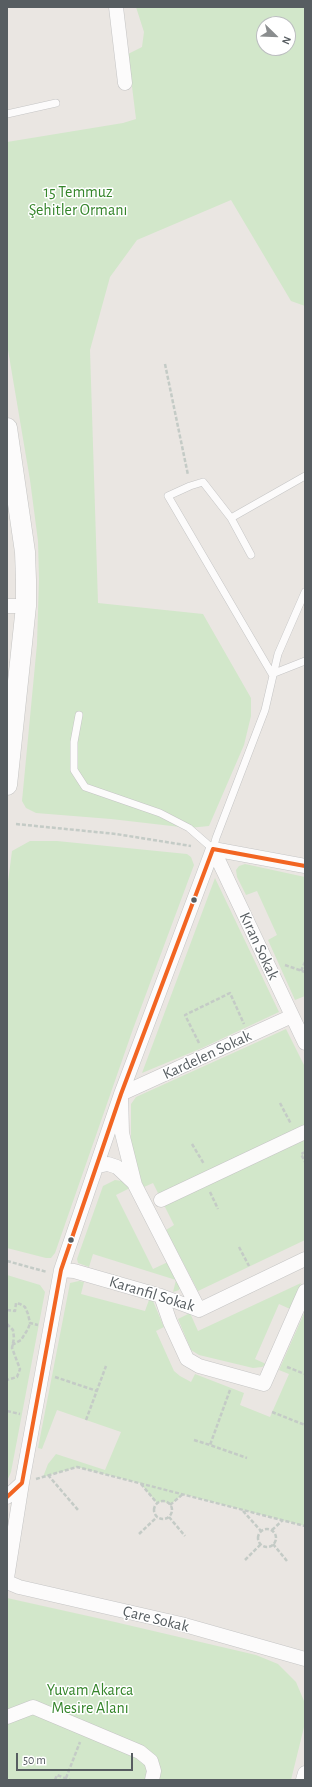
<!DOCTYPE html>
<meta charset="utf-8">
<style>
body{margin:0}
#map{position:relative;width:312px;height:1787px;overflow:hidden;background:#eae6e2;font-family:"Alegreya Sans",sans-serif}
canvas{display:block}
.frame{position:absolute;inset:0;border:8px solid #575d61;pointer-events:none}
.north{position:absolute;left:256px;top:16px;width:40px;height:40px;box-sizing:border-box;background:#fff;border:1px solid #bcbec0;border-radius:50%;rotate:113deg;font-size:11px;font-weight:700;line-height:16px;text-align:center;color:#575d61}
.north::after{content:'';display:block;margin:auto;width:14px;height:18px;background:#8a8d8e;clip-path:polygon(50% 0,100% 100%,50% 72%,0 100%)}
.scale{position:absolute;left:16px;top:1753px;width:117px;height:18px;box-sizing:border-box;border:2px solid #575d61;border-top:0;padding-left:5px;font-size:12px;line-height:14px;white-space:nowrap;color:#575d61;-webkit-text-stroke:3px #fff;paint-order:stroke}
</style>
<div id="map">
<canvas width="312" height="1787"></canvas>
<div class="frame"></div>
<div class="north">N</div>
<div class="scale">50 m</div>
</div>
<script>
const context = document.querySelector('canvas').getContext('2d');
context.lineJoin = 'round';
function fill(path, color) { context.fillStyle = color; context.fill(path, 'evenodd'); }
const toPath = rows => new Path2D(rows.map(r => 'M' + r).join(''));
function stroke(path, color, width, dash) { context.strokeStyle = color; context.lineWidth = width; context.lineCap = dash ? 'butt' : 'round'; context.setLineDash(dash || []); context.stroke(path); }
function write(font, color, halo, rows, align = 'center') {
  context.font = font + ' "Alegreya Sans",sans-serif'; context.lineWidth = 3; context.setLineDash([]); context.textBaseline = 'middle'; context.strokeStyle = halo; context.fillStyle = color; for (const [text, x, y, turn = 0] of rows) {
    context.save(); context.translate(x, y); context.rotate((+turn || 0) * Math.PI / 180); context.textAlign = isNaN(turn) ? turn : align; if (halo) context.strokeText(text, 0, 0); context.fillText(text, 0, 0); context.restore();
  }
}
fill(toPath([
 [136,7,305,7,305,306,291,301,231,200,137,240,110,277,90,350,98,603,203,614,251,698,251,716,244,745,209,826,189,828,111,819,36,813,26,808,22,801,37,644,39,579,38,541,30,480,7,344,7,142,123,123,136,119,128,54,142,47,144,32],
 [264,24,288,24,288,48,264,48],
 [30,841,57,841,187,854,191,857,194,865,133,1029,55,1253,51,1258,46,1258,7,1248,7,890,12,851],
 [245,864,305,877,305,996,295,1000,268,940,277,935,257,891,246,895,237,877,236,870,239,866],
 [215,878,279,1012,202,1048,142,1073],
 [286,1029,305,1067,305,1240,198,1291,166,1230,174,1225,153,1183,144,1187,135,1170,131,1156,131,1104,136,1097],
 [115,1180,122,1181,130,1188,116,1195,153,1269,168,1262,180,1287,179,1290,173,1292,176,1280,93,1254,89,1267,78,1263,77,1259,103,1186],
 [7,1275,40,1285,45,1292,11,1472,7,1481],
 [79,1281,84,1282,81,1294,145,1311,149,1300,153,1301,164,1327,156,1331,174,1371,180,1376,191,1382,195,1374,244,1393,240,1405,270,1417,289,1374,279,1370,305,1311,305,1526,183,1494,170,1505,163,1501,157,1503,140,1483,77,1467,43,1477,48,1464,56,1454,105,1470,121,1432,57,1410,42,1449,38,1448,70,1283],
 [301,1283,290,1309,279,1304,255,1359,266,1364,262,1367,253,1368,199,1355,191,1350,178,1319,190,1313,198,1331],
 [7,1598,115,1622,256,1655,278,1664,296,1682,304,1701,304,1727,291,1780,7,1780]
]), '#d2e7ca');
const lane = toPath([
 [7,114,56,103],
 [231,518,203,482,190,486,168,496,272,674],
 [251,555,231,518,305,476],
 [272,674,305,661],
 [79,715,74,742,74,770,85,787,160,813,189,828,213,849,216,838,265,710,278,654,305,592]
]);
const street = toPath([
 [116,7,125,83],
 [7,606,26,606],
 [213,849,305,1043],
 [213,849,305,866],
 [98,1166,108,1164,117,1167,134,1183],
 [161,1200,305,1132],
 [61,1270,74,1271,161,1296,199,1310,305,1259],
 [161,1296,170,1322,187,1359,199,1366,264,1384,305,1291],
 [199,1310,135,1185,122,1133,121,1094,292,1016],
 [7,1497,22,1483,61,1270,121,1094,213,849],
 [7,1578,22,1483],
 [7,1582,19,1587,181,1624,305,1659],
 [7,1717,33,1707,140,1752,151,1761,154,1771,152,1780],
 [303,1780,305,1773]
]);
const secondary = toPath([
 [7,428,25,552,26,580,26,606,7,785]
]);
stroke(lane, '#c5c5c5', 8);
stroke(street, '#c5c5c5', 15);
stroke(secondary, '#c4c4c3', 21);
stroke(toPath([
 [165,364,188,475],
 [16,824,116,834,191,846],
 [285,965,305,972],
 [301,971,305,962],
 [199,1043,185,1015,230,993,244,1024],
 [280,1103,291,1124],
 [192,1144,204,1164],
 [305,1152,301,1154,305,1162],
 [210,1192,218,1209],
 [239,1247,249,1266],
 [7,1261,47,1272],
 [7,1310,15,1311,16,1303,20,1304,25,1307,28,1314,30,1323,38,1325],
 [7,1324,13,1330,14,1338,12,1348,20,1369,17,1377,7,1380],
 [12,1345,21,1340,28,1329,30,1323],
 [287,1367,305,1374],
 [55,1377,97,1391],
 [230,1390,210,1445,247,1458],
 [7,1411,20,1414],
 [272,1412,305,1425],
 [86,1420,106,1366],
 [194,1440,210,1445],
 [48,1475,78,1510],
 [36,1479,77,1467,305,1526],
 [141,1484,157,1503],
 '154 1510a9 9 0 1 1 18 0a9 9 0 1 1-18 0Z',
 [170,1505,183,1494],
 [243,1511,261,1531],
 [169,1517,185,1536],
 '258 1538a9 9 0 1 1 18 0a9 9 0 1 1-18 0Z',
 [272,1530,283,1520],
 [139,1534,157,1517],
 [273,1544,287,1561],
 [245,1560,261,1544],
 [66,1778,80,1742],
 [55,1780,57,1775,70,1780]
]), '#c4cbc6', 2.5, [4, 2]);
stroke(lane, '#fcfbfb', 7);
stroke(street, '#fcfbfb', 14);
stroke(secondary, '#fcfbfb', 20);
stroke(toPath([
 [213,849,305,866],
 [7,1497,22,1483,61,1270,121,1094,213,849]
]), '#f26522', 4);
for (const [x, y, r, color] of [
 [194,900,3.5,"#575d61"],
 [71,1240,3.5,"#575d61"]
]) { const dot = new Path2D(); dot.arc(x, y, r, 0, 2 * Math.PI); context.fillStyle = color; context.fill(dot); stroke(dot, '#fff', 1.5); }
write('16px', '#35852b', '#fff', [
 ["15 Temmuz",78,192],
 ["Şehitler Ormanı",78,210],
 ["Yuvam Akarca",90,1690],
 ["Mesire Alanı",90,1708]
]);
write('16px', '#575d61', '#fff', [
 ["Kıran Sokak",259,946,65],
 ["Kardelen Sokak",207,1055,-25],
 ["Karanfil Sokak",152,1294,17],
 ["Çare Sokak",156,1619,14]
]);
</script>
